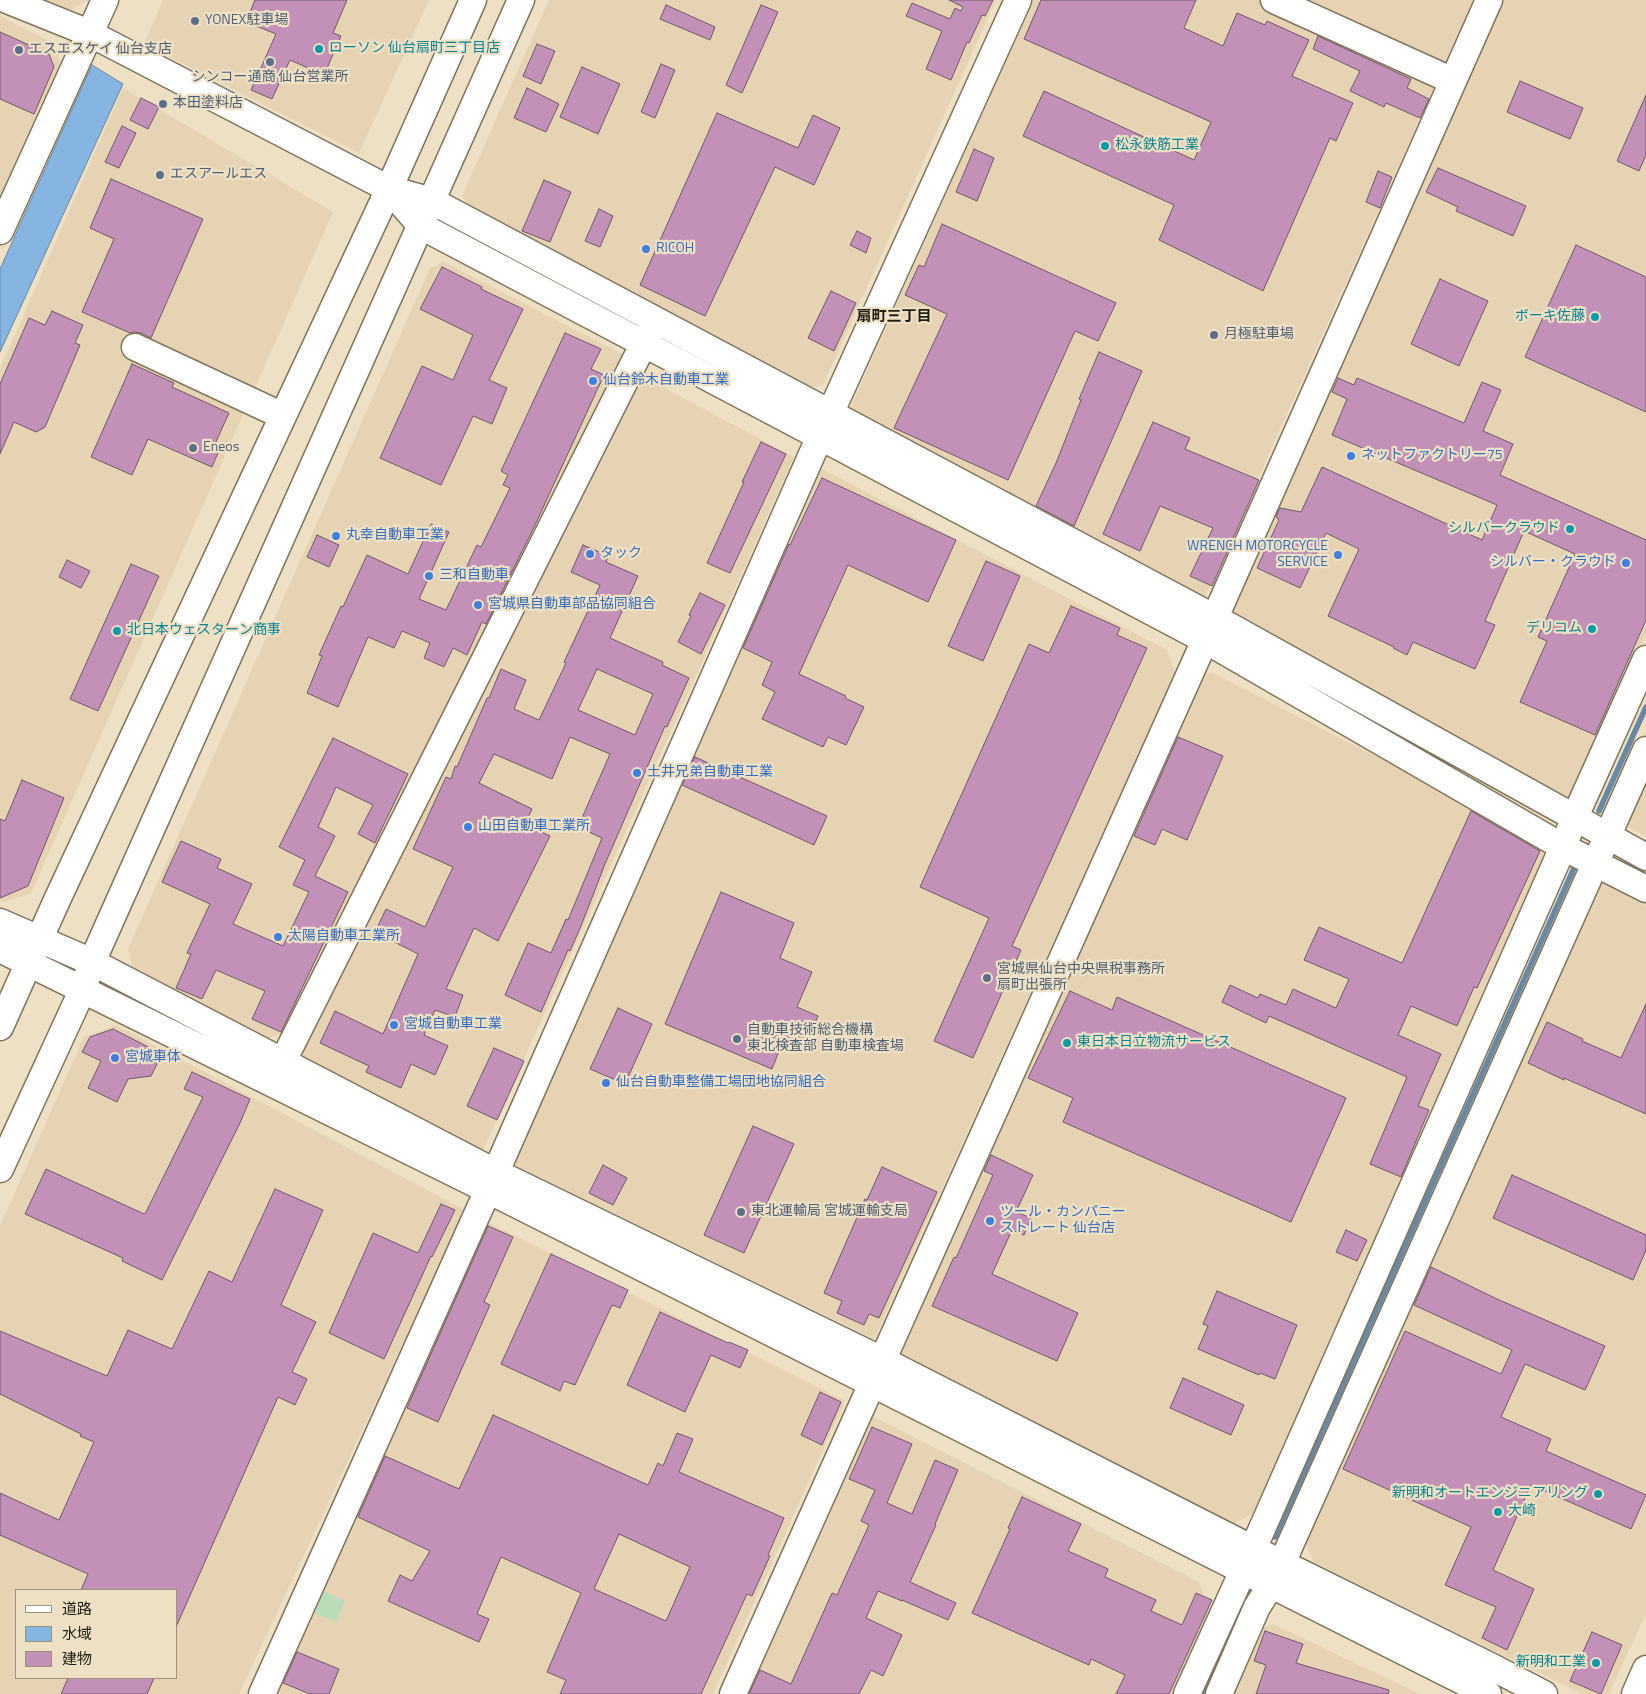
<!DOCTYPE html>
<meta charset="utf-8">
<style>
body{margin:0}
#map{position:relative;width:1646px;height:1694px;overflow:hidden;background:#eee0c5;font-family:"Titillium Web","Noto Sans JP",sans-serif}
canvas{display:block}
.legend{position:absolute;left:15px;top:1589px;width:162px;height:90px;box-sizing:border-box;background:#eee0c5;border:1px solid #9d927e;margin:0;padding:6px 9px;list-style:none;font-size:15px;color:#231e14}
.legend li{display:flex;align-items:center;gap:10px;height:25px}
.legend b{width:25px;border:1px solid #9d927e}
</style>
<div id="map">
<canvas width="1646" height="1694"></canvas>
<ul class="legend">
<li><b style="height:6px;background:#fff"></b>道路</li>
<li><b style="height:14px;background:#86b5e1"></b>水域</li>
<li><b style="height:14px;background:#c390b8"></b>建物</li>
</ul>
</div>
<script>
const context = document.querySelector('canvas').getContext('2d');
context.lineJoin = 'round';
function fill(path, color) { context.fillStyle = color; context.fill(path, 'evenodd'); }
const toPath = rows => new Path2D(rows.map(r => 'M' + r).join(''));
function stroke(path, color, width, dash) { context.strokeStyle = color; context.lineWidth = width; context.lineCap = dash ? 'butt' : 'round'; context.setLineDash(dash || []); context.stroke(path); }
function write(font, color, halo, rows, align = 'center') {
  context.font = font + ' "Titillium Web","Noto Sans JP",sans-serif'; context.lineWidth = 4.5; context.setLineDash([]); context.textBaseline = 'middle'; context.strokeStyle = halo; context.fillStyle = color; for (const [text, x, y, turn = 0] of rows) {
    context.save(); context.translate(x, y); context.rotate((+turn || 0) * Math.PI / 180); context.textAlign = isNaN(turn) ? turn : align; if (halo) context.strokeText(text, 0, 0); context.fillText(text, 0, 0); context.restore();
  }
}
fill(toPath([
 [45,0,89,0,69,11],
 [163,0,429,0,359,153,144,44],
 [549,0,996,0,823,385,802,390,472,210,462,196],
 [1033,0,1473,0,1203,601,848,413],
 [1498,0,1646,0,1646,634,1570,802,1236,620,1230,605],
 [0,16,54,44,63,73,0,211],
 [123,88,333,212,31,893,3,902,0,900,0,369],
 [444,262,626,356,288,1032,263,1040,135,975,128,949,430,268],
 [638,374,794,457,483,1150,300,1059],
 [822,469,1167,650,1175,672,874,1339,508,1162,807,480],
 [1211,672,1549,845,1258,1511,1229,1526,894,1351,1195,680],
 [1646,779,1646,836,1625,825],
 [1601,883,1646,906,1646,1613,1609,1694,1582,1694,1314,1562,1303,1538,1592,887],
 [116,1025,465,1210,239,1694,0,1694,0,1226,84,1037],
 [16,1590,176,1590,176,1678,16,1678],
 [481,1219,845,1401,713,1694,266,1694],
 [866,1413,1199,1582,1211,1614,1175,1694,740,1694],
 [1273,1624,1420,1694,1234,1694,1263,1628]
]), '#e5d3b3');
fill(toPath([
 [317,1588,345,1601,336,1622,308,1610]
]), '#bbdcb9');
const water = toPath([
 [92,65,123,84,0,352,0,269,92,65]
]);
fill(water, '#86b5e1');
stroke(water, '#6888a4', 1);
stroke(toPath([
 [1599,811,1646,707],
 [1275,1537,1574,868],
 [1203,1694,1241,1609]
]), '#6888a4', 5.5);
const building = toPath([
 [255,0,347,0,333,33,341,36,324,75,290,60,272,99,251,90,276,34,246,22,255,0],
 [949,0,993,0,985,16,982,15,969,43,967,42,951,80,926,69,942,31,906,16,912,3,950,19,955,8,961,11,963,7,949,0],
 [1041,0,1196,0,1184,28,1223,46,1237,13,1265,25,1267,21,1309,40,1292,76,1353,103,1336,141,1330,138,1263,291,1159,240,1174,205,1023,136,1044,91,1194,160,1211,122,1024,39,1041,0],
 [666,5,715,27,710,40,660,19,666,5],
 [761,5,778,12,742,93,726,85,761,5],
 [0,32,49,54,54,67,34,114,0,99,0,32],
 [1318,36,1411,79,1407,88,1429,99,1420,118,1386,103,1384,107,1350,91,1360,71,1313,49,1318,36],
 [537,44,555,51,541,84,523,76,537,44],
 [661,64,675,70,655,118,641,112,661,64],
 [582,67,620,84,598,134,560,117,582,67],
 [1520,81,1583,108,1570,139,1507,112,1520,81],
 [527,88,559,104,546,132,514,118,527,88],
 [1646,95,1646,155,1639,171,1617,161,1646,95],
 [141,98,159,107,148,129,130,120,141,98],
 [717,113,798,148,813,115,840,128,814,185,775,167,705,316,640,285,717,113],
 [122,126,136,133,119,168,105,162,122,126],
 [974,149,994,158,977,201,956,192,974,149],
 [1438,168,1526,206,1513,236,1456,211,1458,207,1426,192,1438,168],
 [1378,171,1392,177,1380,208,1366,202,1378,171],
 [111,179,203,219,151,338,141,333,134,332,130,333,82,312,114,239,90,228,111,179],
 [544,180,571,192,550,242,522,231,544,180],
 [599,209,613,216,600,247,585,241,599,209],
 [942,224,1116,303,1098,341,1075,331,1008,480,894,428,947,314,905,295,919,265,924,267,942,224],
 [857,231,871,238,866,253,850,245,857,231],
 [1576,245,1646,277,1646,412,1525,357,1576,245],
 [442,267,482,287,481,289,523,309,489,380,507,388,492,424,473,416,441,485,380,458,422,366,453,380,473,335,420,309,442,267],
 [1440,279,1488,301,1459,366,1411,344,1440,279],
 [831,291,856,303,834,351,808,338,831,291],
 [52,311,83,325,75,343,80,345,45,427,36,432,14,422,0,454,0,384,29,318,45,325,52,311],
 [565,333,601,349,591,369,604,375,536,523,486,624,482,622,467,655,453,648,444,667,424,658,430,643,402,631,394,648,368,637,338,707,307,693,322,656,319,655,341,606,343,607,367,555,408,574,431,524,449,532,419,599,446,610,477,545,481,547,510,488,503,485,508,475,501,471,565,333],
 [1099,352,1142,371,1074,526,1036,506,1056,463,1081,400,1079,399,1099,352],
 [132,364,174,383,172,387,229,413,214,446,220,448,212,467,148,439,132,475,91,457,132,364],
 [1338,378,1354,385,1357,378,1464,423,1482,382,1501,390,1483,431,1513,444,1500,475,1646,540,1646,620,1595,735,1520,702,1547,641,1538,637,1575,554,1524,531,1485,621,1495,625,1475,669,1413,642,1407,655,1393,648,1394,647,1328,616,1359,549,1326,533,1300,588,1257,568,1279,520,1276,517,1280,508,1301,512,1322,467,1482,540,1497,505,1332,435,1347,399,1332,392,1338,378],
 [1153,422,1190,438,1185,449,1259,480,1212,586,1190,576,1213,528,1160,506,1140,551,1103,534,1153,422],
 [761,442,786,454,730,573,707,563,744,482,742,482,761,442],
 [822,478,956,540,928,602,848,565,799,674,846,696,845,698,864,707,846,745,828,737,823,747,762,719,775,692,762,685,772,662,743,648,789,544,790,545,822,478],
 [317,535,339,545,329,567,307,557,317,535],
 [583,545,608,556,606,562,638,576,610,638,663,662,662,665,689,678,667,727,665,726,605,864,581,926,570,951,568,950,541,1012,505,995,528,943,551,953,566,919,568,920,602,838,578,827,610,754,570,737,552,779,494,754,479,783,532,809,525,824,550,836,498,941,474,928,446,989,463,995,455,1017,435,1010,424,1035,448,1046,435,1075,411,1064,401,1088,366,1072,369,1066,320,1043,335,1011,383,1034,418,954,375,932,386,909,425,927,453,867,413,849,446,777,451,779,455,766,457,767,487,698,489,698,501,669,526,680,514,709,539,720,566,663,564,662,600,585,571,572,583,545],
 [597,669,653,694,635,735,578,710,597,669],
 [67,560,90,571,81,588,59,577,67,560],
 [986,561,1020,576,983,661,948,646,986,561],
 [131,564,159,576,98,711,70,699,131,564],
 [700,593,725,605,701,654,678,642,691,616,689,615,700,593],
 [1071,606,1120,628,1117,635,1147,648,1012,946,1021,950,973,1058,934,1041,989,918,920,887,1029,644,1049,653,1071,606],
 [1178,737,1223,756,1187,840,1162,829,1155,845,1134,836,1178,737],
 [333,738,408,774,375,843,358,834,373,805,336,787,318,827,335,836,315,876,348,892,281,1032,252,1019,265,991,216,970,202,999,176,988,191,954,187,953,210,904,162,882,181,841,221,859,217,868,252,884,233,924,283,946,309,892,293,885,305,860,279,847,333,738],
 [695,757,827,816,814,845,682,785,695,757],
 [22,780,64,798,28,886,0,898,0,819,5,821,22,780],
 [1471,811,1540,851,1477,988,1474,987,1457,1026,1411,1006,1398,1035,1441,1054,1418,1106,1429,1110,1401,1177,1370,1164,1407,1077,1269,1016,1266,1023,1222,1002,1230,985,1258,998,1260,994,1286,1005,1293,989,1336,1008,1349,979,1304,960,1319,927,1402,963,1471,811],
 [721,892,794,923,780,958,812,972,797,1007,818,1016,803,1050,783,1041,772,1069,665,1024,721,892],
 [1070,991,1112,1010,1117,997,1346,1098,1291,1222,1063,1122,1073,1098,1028,1078,1070,991],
 [1646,1004,1646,1114,1564,1078,1564,1080,1528,1063,1547,1022,1583,1039,1582,1041,1621,1058,1646,1004],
 [618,1008,652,1024,625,1084,590,1069,618,1008],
 [113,1029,162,1054,151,1076,128,1079,117,1102,88,1088,101,1061,82,1052,90,1037,113,1029],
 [494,1048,524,1061,497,1120,467,1106,494,1048],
 [192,1072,250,1099,240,1123,162,1280,122,1261,123,1258,25,1214,46,1169,144,1214,146,1212,203,1097,184,1089,192,1072],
 [753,1126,794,1144,744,1253,704,1235,753,1126],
 [991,1155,1033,1175,1016,1212,1031,1218,1024,1235,1012,1230,992,1274,1078,1313,1057,1361,932,1306,954,1257,956,1258,993,1175,984,1171,991,1155],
 [603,1165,627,1178,613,1205,589,1193,603,1165],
 [882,1167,937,1192,879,1318,869,1314,864,1325,837,1313,842,1301,824,1293,865,1199,867,1200,882,1167],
 [1512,1175,1646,1235,1646,1250,1633,1280,1493,1218,1512,1175],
 [275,1189,323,1210,281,1305,316,1322,292,1372,307,1379,295,1405,278,1397,176,1627,176,1590,81,1590,88,1574,0,1535,0,1493,59,1520,94,1442,80,1436,81,1434,0,1394,0,1331,107,1376,128,1330,172,1349,209,1271,232,1282,275,1189],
 [441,1204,455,1210,432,1257,431,1256,384,1359,329,1333,373,1233,418,1253,441,1204],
 [488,1226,513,1237,484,1302,490,1305,438,1422,407,1408,488,1226],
 [1346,1230,1367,1240,1357,1261,1336,1252,1346,1230],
 [551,1254,628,1290,620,1308,612,1305,575,1385,564,1381,560,1391,501,1364,551,1254],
 [1431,1267,1497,1299,1605,1346,1585,1390,1525,1364,1501,1417,1551,1439,1546,1451,1646,1495,1631,1529,1531,1485,1493,1570,1534,1589,1507,1650,1482,1638,1496,1607,1445,1585,1471,1527,1343,1469,1405,1331,1501,1374,1512,1350,1414,1305,1431,1267],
 [1217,1291,1297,1325,1275,1379,1260,1373,1259,1375,1198,1349,1208,1326,1203,1324,1217,1291],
 [660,1312,728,1343,729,1342,748,1350,740,1368,711,1355,685,1412,627,1385,660,1312],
 [1183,1378,1244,1405,1231,1435,1170,1408,1183,1378],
 [820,1392,841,1402,822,1445,801,1435,820,1392],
 [493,1415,648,1485,658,1463,663,1466,677,1433,693,1439,679,1472,784,1518,768,1555,770,1556,752,1596,747,1594,701,1694,560,1694,566,1680,547,1672,581,1593,501,1557,477,1614,489,1619,479,1642,388,1601,400,1575,412,1581,430,1551,358,1517,385,1456,459,1489,493,1415],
 [619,1534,690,1567,666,1621,594,1589,619,1534],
 [872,1427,912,1444,887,1503,912,1514,935,1460,958,1470,935,1524,936,1525,910,1582,956,1603,948,1620,902,1600,902,1601,878,1591,866,1618,902,1635,883,1676,871,1670,859,1694,749,1694,760,1670,791,1684,832,1593,837,1595,869,1525,861,1521,875,1490,849,1479,872,1427],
 [1022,1497,1081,1524,1068,1551,1108,1569,1105,1577,1156,1600,1151,1611,1182,1625,1196,1593,1212,1600,1169,1694,1116,1694,1125,1675,1091,1659,1089,1665,972,1613,1010,1529,1008,1528,1022,1497],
 [1265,1631,1303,1644,1296,1663,1389,1690,1388,1694,1256,1694,1266,1665,1254,1661,1265,1631],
 [1592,1632,1622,1645,1601,1694,1570,1681,1592,1632],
 [297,1652,339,1669,329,1694,310,1694,283,1683,297,1652],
 [68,1678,154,1678,147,1694,61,1694,68,1678]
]);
fill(building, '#c390b8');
stroke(building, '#6f596a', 1);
const minor = toPath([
 [7,0,89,33,389,189,432,201,1215,618,1646,857],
 [1274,0,1453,81],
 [389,189,421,226,1205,640,1563,847,1646,889],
 [0,231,105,0],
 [135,347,283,416],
 [0,922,92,962,495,1172,882,1360,1253,1549,1492,1667,1544,1694],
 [0,949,488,1190,1488,1694],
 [0,1027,57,900,389,189,473,0],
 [274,1075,283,1061,652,327],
 [0,1169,82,991,92,962,521,0],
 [262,1694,488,1190,820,436,1018,0],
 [733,1694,1205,640,1489,0],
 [1187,1694,1257,1540,1563,847,1574,819,1646,659],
 [1219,1694,1257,1607,1271,1585,1282,1563,1646,750],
 [1635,1694,1646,1669]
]);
stroke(minor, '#81745c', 29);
stroke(minor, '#fff', 26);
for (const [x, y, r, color] of [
 [195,21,5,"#5c6f8a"],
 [319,49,5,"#0f9aa8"],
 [19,50,5,"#5c6f8a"],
 [270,62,5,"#5c6f8a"],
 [163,104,5,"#5c6f8a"],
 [1105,146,5,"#0f9aa8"],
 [160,175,5,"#5c6f8a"],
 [646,249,5,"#3f7fe0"],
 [1595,317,5,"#0f9aa8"],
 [1214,335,5,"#5c6f8a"],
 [593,381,5,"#3f7fe0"],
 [193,448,5,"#5c6f8a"],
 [1351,456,5,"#3f7fe0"],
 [1570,529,5,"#0f9aa8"],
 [336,536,5,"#3f7fe0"],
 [590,554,5,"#3f7fe0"],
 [1338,555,5,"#3f7fe0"],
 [1626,563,5,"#3f7fe0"],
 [429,576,5,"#3f7fe0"],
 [478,605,5,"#3f7fe0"],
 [1592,629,5,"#0f9aa8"],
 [117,631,5,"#0f9aa8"],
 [637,773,5,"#3f7fe0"],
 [468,827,5,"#3f7fe0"],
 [278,937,5,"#3f7fe0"],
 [987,978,5,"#5c6f8a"],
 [394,1025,5,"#3f7fe0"],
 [737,1039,5,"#5c6f8a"],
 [1067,1043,5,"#0f9aa8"],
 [115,1058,5,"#3f7fe0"],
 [606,1083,5,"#3f7fe0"],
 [741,1212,5,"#5c6f8a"],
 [990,1221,5,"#3f7fe0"],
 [1598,1494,5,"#0f9aa8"],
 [1498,1512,5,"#0f9aa8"],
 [1596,1663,5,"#0f9aa8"]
]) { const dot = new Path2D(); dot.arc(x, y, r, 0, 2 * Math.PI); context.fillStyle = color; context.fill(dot); stroke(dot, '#eee0c5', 2); }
write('14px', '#4e5e75', '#eee0c5', [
 ["YONEX駐車場",205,21],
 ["エスエスケイ 仙台支店",29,50],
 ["シンコー通商 仙台営業所",270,78,"center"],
 ["本田塗料店",173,104],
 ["エスアールエス",170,175],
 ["月極駐車場",1224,335],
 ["Eneos",203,448],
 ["宮城県仙台中央県税事務所",997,970],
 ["扇町出張所",997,986],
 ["自動車技術総合機構",747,1031],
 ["東北検査部 自動車検査場",747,1047],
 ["東北運輸局 宮城運輸支局",751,1212]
], 'left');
write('14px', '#0d838f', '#eee0c5', [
 ["ローソン 仙台扇町三丁目店",329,49],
 ["松永鉄筋工業",1115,146],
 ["ボーキ佐藤",1585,317,"right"],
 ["シルバークラウド",1560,529,"right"],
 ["デリコム",1582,629,"right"],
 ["北日本ウェスターン商事",127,631],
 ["東日本日立物流サービス",1077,1043],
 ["新明和オートエンジニアリング",1588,1494,"right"],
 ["大崎",1508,1512],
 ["新明和工業",1586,1663,"right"]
], 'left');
write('14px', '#366cbe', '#eee0c5', [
 ["RICOH",656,249],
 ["仙台鈴木自動車工業",603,381],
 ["ネットファクトリー75",1361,456],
 ["丸幸自動車工業",346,536],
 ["WRENCH MOTORCYCLE",1328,547,"right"],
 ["SERVICE",1328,563,"right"],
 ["タック",600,554],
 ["シルバー・クラウド",1616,563,"right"],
 ["三和自動車",439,576],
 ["宮城県自動車部品協同組合",488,605],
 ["土井兄弟自動車工業",647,773],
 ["山田自動車工業所",478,827],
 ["太陽自動車工業所",288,937],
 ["宮城自動車工業",404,1025],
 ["宮城車体",125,1058],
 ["仙台自動車整備工場団地協同組合",616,1083],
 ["ツール・カンパニー",1000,1213],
 ["ストレート 仙台店",1000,1229]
], 'left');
write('bold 15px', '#231e14', '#eee0c5', [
 ["扇町三丁目",894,317]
]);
</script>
